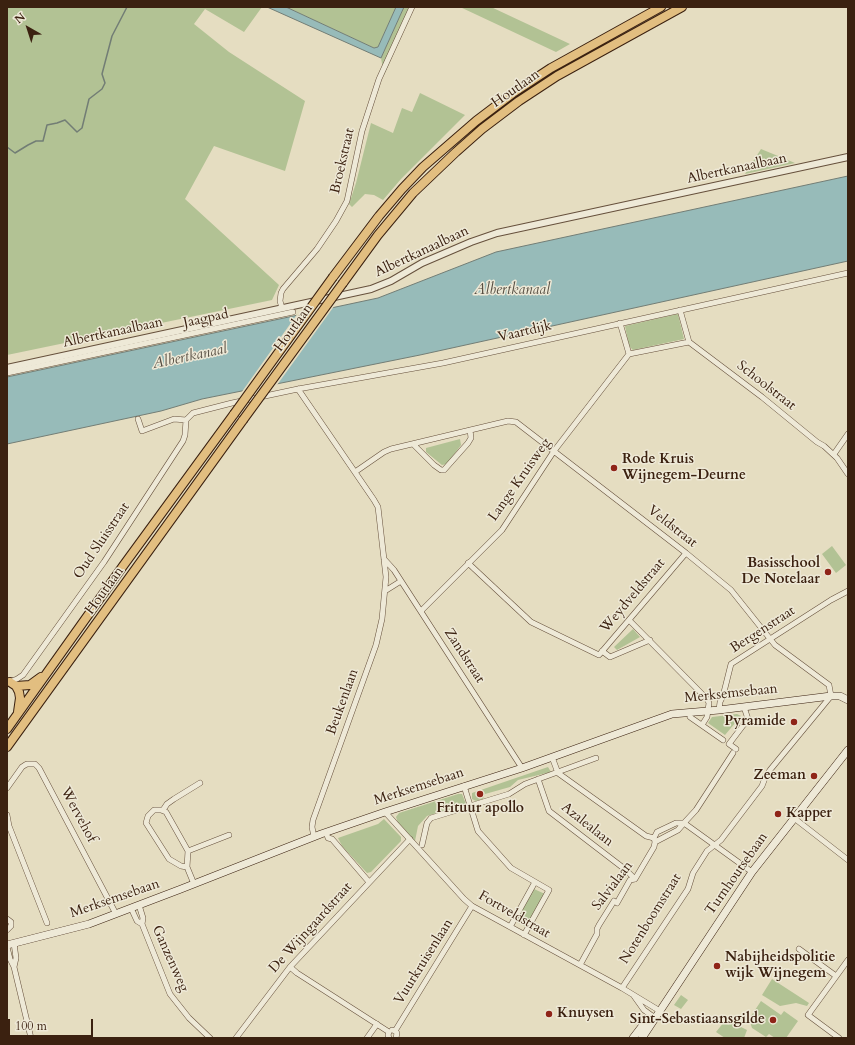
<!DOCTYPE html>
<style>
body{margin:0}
#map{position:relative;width:855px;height:1045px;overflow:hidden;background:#e5ddc1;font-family:Cardo,serif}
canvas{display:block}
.frame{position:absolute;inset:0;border:8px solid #3b2110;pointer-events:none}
.north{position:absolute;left:8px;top:8px;width:40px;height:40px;-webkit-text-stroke:3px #eee9d7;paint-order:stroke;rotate:321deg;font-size:11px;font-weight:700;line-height:16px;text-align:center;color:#3b2110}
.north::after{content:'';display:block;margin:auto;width:14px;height:18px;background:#3b2110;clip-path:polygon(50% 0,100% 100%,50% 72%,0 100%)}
.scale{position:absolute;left:8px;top:1019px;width:85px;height:18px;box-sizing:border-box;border:2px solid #3b2110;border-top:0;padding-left:5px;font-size:12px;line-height:14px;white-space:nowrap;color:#3b2110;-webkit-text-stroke:3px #eee9d7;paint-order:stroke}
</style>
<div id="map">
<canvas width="855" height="1045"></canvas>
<div class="frame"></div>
<div class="north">N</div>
<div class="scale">100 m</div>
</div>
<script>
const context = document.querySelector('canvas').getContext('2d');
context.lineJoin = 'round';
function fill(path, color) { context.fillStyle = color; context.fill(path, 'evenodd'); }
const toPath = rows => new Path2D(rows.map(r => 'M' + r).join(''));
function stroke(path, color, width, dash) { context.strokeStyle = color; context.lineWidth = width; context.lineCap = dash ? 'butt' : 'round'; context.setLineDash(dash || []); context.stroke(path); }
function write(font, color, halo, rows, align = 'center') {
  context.font = font + ' Cardo,serif'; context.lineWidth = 3; context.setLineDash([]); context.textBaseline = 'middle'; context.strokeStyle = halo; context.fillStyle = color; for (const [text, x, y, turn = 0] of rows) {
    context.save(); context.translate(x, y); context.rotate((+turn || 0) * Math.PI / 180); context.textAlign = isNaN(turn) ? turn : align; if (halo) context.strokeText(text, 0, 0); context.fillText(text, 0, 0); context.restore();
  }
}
fill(toPath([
 [7,7,262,7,244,32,205,9,194,24,229,52,305,101,285,171,214,146,185,199,279,285,272,300,7,355],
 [286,7,396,7,378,47,374,48],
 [404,7,414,7,384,75,381,58],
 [460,7,491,7,570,44,556,52],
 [420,93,465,115,401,179,383,200,374,195,365,194,352,207,349,204,356,183,371,123,393,133,402,108,412,112],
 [761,149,795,163,745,174],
 [678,314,684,339,633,350,629,346,625,326],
 [460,439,461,445,447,464,442,465,426,452,426,448],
 [832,546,846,565,836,573,822,554],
 [633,629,640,637,617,650,614,647],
 [737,714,741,716,725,735,708,723,712,717],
 [548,767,551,772,518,780,510,787,485,794,483,799,476,801,472,799,472,793],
 [458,794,462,794,466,804,427,816,418,826,415,841,398,823,396,817,399,813],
 [384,819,401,837,401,841,371,872,367,873,342,846,338,838,378,824],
 [534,889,545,894,526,927,515,921],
 [772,979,809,1003,807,1006,796,1003,780,1006,762,995],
 [681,995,688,1000,681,1009,674,1005],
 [761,1001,781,1015,784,1011,798,1021,786,1038,775,1038,769,1034,766,1037,752,1028,749,1019],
 [728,1017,737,1025,747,1030,744,1038,725,1038,716,1032]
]), '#b2c294');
const water = toPath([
 [267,7,286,7,374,48,378,47,396,7,404,7,381,58,267,7],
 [848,176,848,261,420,355,202,399,161,411,7,444,7,377,378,298,496,252,848,176]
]);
fill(water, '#97bbb9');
stroke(water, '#727d75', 1);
fill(toPath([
 [335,305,277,385,241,393,298,313]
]), '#e5ddc1');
stroke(toPath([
 [7,147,15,153,28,145,36,141,43,141,47,125,57,123,65,120,77,132,82,128,89,99,102,89,105,83,102,74,112,36,127,7]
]), '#727d75', 1.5);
const minor = toPath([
 [282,308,280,301,281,293,283,289,317,249,336,221,347,201,362,131,379,79,412,7],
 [680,310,689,342,762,397,817,442,824,446,837,458,848,474],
 [620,323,629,354],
 [7,373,293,312],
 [298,389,374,500,378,507,386,577,382,619,376,645,313,820,312,827,314,837],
 [138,419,142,431,174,419,186,420],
 [413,444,434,465,441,470,444,470,468,443,471,438,470,430],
 [834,454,848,434],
 [355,472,384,452,391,449,508,421,516,422,686,553,731,590,775,645,829,685,831,696,770,770,765,778,762,786,721,840,707,851,693,873,688,889,622,988],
 [384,559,394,570,522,768],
 [468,563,531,622,599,655,686,553],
 [385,591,401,581],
 [421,611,502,530,554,451,629,354,689,342],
 [629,620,707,699,709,703,707,717,702,725],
 [602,651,610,657,650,640],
 [9,682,17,679,23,675,104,562,183,441,185,435,186,420,193,413,232,403,298,389,443,363,848,273],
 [719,710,720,702,723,696,731,664,831,600,848,591],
 [690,717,723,740],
 [736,749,729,744,748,719,744,707],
 [552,757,558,773,646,836,654,838,655,842,678,830,684,823,696,810,733,753],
 [538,779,549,811,626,870,635,879],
 [464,786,478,831,511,868,549,890,524,935],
 [7,788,22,767,25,765,27,764,35,764,39,768,116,914],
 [163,810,167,804,174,799,200,783],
 [385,812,464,899,472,906,622,988,660,1011],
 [7,815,9,826,47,923],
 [794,818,848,860],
 [326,832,328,838,332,839,369,882],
 [654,838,657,832,676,823,684,823,752,872],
 [422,845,427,823,431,818,509,794,525,784,596,758],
 [188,851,229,835],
 [187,867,181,866,169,859,146,823,148,816,154,810,161,810,166,812,188,851,187,867,194,884],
 [139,905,143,918,142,924,170,994,189,1018,210,1038],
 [131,908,137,921,142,924],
 [7,919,11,922,11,926,7,930],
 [510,927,535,882],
 [14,943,16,958,14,967],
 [7,947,10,959,14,967,31,1038],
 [799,949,836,976],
 [580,965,597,934,597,929,599,925,614,901,617,903,630,880,635,879,654,847,655,842],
 [290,967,297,973,389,1032],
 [634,996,644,1010,655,1018],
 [392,1030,395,1031,397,1033,396,1038],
 [395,1031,472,906],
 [236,1038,290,967,410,839],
 [367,1038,377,1024],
 [389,1038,388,1035,389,1032],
 [839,1038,808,1015,848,960]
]);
const tertiary = toPath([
 [7,368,371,289,391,281,422,263,471,242,497,233,848,157]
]);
const secondary = toPath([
 [7,945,89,924,181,889,321,834,385,812,522,768,672,714,719,710,831,696,840,696,848,700],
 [633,1038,643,1025,649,1020,652,1019],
 [642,1038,752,872,848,750]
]);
const primary = toPath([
 [333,277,379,216,402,189,423,167,476,121,513,93,551,68,661,7],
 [343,283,378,235,413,193,456,152,482,129,519,101,557,76,682,7],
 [10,682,16,686,19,692,20,698,18,712],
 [16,686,30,685,41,677],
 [7,729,123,566,234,414],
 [7,747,243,420]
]);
stroke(minor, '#66503c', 6);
stroke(tertiary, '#66503c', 8);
stroke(secondary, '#3b2110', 8);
stroke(primary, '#3b2110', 10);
stroke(minor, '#eee9d7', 5);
stroke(tertiary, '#eee9d7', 6);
stroke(secondary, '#eee9d7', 7);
stroke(primary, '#e2be80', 8);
const primaryBridge = toPath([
 [234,414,333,277],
 [243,420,343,283]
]);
stroke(primaryBridge, '#3b2110', 10, []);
stroke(primaryBridge, '#e2be80', 8);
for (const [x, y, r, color] of [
 [614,468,4,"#8f2418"],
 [828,572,4,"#8f2418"],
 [794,722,4,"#8f2418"],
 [814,776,4,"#8f2418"],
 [480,794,4,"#8f2418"],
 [778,814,4,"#8f2418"],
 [717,966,4,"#8f2418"],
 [549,1014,4,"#8f2418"],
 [773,1020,4,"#8f2418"]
]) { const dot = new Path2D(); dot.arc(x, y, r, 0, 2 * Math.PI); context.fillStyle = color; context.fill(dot); stroke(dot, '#eee9d7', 1.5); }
write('14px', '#3b2110', '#eee9d7', [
 ["Houtlaan",516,89,-35],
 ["Broekstraat",343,161,-77],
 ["Albertkanaalbaan",737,169,-12],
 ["Albertkanaalbaan",422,252,-25],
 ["Jaagpad",206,319,-12],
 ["Houtlaan",294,328,-54],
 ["Vaartdijk",525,332,-13],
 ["Albertkanaalbaan",113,333,-12],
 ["Schoolstraat",766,386,38],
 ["Lange Kruisweg",520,480,-55],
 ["Veldstraat",672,527,38],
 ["Oud Sluisstraat",102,541,-56],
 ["Houtlaan",105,591,-54],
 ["Weydveldstraat",633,596,-50],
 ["Bergenstraat",763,630,-33],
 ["Zandstraat",464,656,57],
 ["Merksemsebaan",731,694,-6],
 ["Beukenlaan",343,702,-70],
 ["Merksemsebaan",419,787,-18],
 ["Wervehof",78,815,62],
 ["Azalealaan",587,825,38],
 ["Turnhoutsebaan",737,874,-55],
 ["Salvialaan",613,886,-53],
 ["Merksemsebaan",115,899,-19],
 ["Fortveldstraat",514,915,30],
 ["Notenboomstraat",651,919,-58],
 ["De Wijngaardstraat",311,928,-48],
 ["Ganzenweg",170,959,66],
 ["Vuurkruisenlaan",424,962,-58]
]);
write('bold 14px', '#3b2110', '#eee9d7', [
 ["Rode Kruis",622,460],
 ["Wijnegem-Deurne",622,476],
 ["Basisschool",820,564,"right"],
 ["De Notelaar",820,580,"right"],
 ["Pyramide",786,722,"right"],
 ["Zeeman",806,776,"right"],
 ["Frituur apollo",480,809,"center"],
 ["Kapper",786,814],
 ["Nabijheidspolitie",725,958],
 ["wijk Wijnegem",725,974],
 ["Knuysen",557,1014],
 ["Sint-Sebastiaansgilde",765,1020,"right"]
], 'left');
write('italic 15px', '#574f43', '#eee9d7', [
 ["Albertkanaal",512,291],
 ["Albertkanaal",190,357,-12]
]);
</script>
